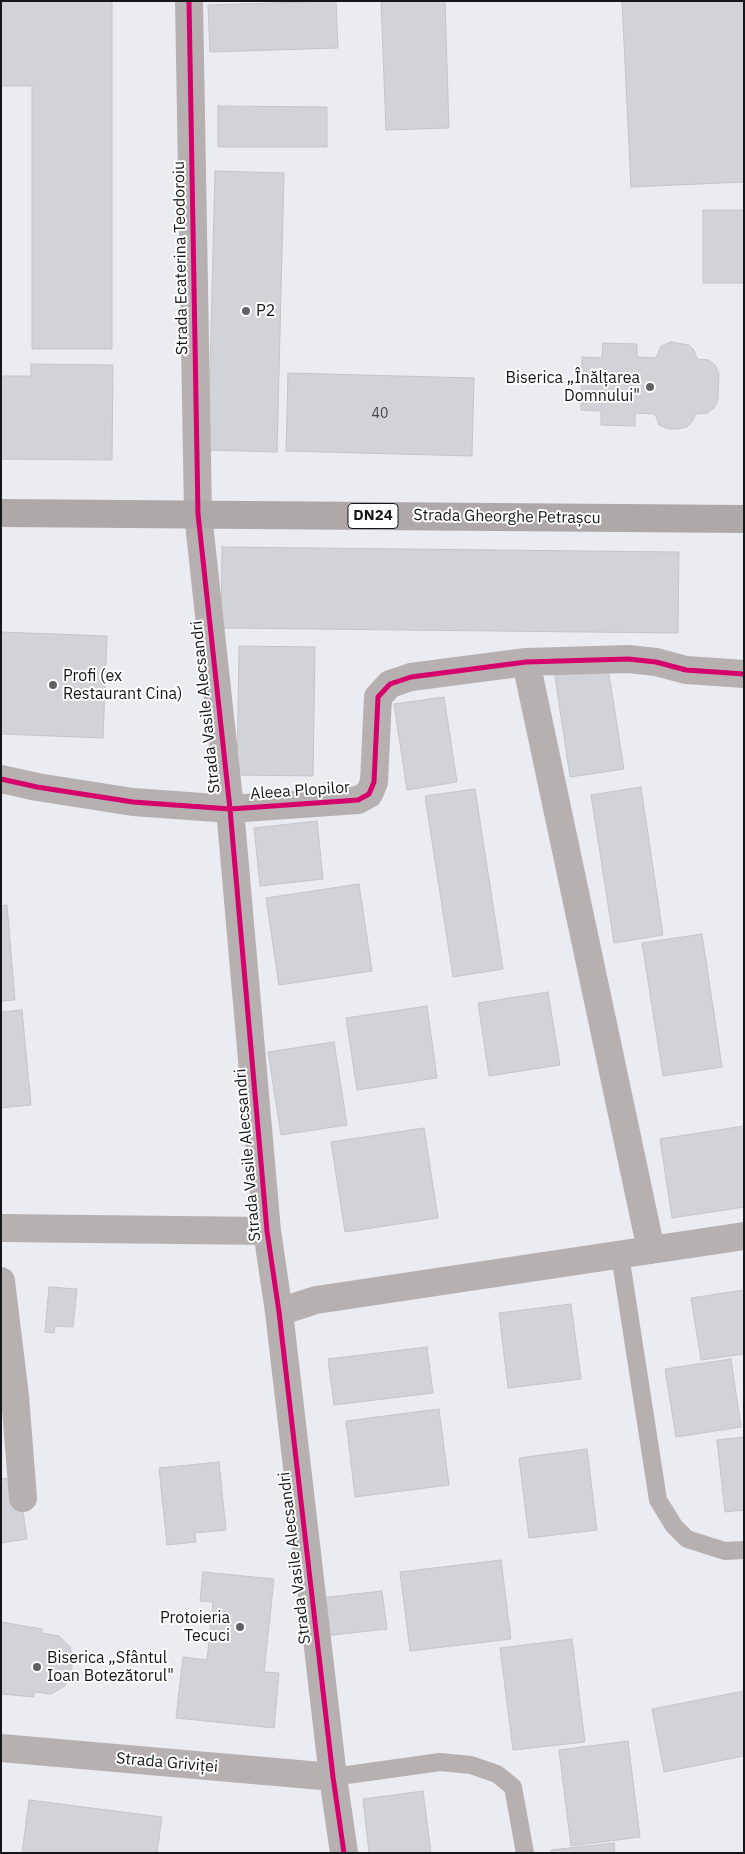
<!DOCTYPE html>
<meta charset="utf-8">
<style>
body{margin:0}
#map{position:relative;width:745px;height:1854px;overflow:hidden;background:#ebecf2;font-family:"IBM Plex Sans",sans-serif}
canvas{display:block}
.frame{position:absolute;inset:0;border:2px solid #151619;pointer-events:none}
</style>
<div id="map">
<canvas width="745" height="1854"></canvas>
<div class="frame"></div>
</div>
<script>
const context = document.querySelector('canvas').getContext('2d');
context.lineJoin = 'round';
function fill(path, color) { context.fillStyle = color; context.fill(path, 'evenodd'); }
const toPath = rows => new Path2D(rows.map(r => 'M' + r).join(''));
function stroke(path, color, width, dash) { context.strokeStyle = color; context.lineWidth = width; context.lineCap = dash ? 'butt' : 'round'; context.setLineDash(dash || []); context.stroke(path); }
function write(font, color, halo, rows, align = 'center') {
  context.font = font + ' "IBM Plex Sans",sans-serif'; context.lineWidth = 4; context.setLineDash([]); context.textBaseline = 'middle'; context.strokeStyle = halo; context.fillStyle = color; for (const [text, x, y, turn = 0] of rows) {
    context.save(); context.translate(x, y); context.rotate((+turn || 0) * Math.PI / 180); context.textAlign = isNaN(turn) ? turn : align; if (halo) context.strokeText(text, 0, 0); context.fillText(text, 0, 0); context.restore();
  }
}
const building = toPath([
 [1,1,112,1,112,349,32,349,32,86,1,86,1,1],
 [336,1,338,48,210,52,208,5,336,1],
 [381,1,445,1,449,128,386,130,381,1],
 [622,1,744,1,744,182,631,187,622,1],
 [218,106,327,107,327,147,218,147,218,106],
 [215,171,284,173,277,452,208,450,215,171],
 [703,210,744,210,744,283,703,283,703,210],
 [671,342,689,345,694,350,697,359,709,360,715,365,719,374,718,400,714,408,707,413,696,414,692,422,687,427,678,429,669,429,659,425,655,414,635,413,635,426,601,425,601,411,581,410,582,357,602,358,603,343,637,344,637,357,656,358,661,346,671,342],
 [31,364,113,365,112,460,1,459,1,376,31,376,31,364],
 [288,373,474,378,472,456,286,451,288,373],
 [222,547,679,552,678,633,221,628,222,547],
 [1,632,107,636,103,738,1,734,1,632],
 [239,646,315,647,313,776,237,775,239,646],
 [607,662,624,769,570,777,554,670,607,662],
 [444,697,457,782,407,790,394,704,444,697],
 [641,787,663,935,614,943,591,795,641,787],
 [475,789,503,969,453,977,425,796,475,789],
 [317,821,323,879,260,886,254,828,317,821],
 [359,884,372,971,279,985,266,898,359,884],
 [7,905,15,1000,1,1001,1,906,7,905],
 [702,934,722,1067,663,1076,642,943,702,934],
 [548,992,560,1065,489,1076,478,1003,548,992],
 [427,1006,437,1078,357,1090,346,1018,427,1006],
 [22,1010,31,1105,1,1108,1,1012,22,1010],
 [334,1042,347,1125,281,1135,268,1052,334,1042],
 [744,1126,744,1207,672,1218,660,1139,744,1126],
 [424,1128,438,1218,345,1232,331,1142,424,1128],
 [49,1287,77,1289,73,1327,55,1326,54,1333,45,1332,49,1287],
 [744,1290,744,1354,701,1360,691,1298,744,1290],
 [571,1304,581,1379,508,1388,499,1313,571,1304],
 [427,1347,433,1393,334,1405,328,1359,427,1347],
 [731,1359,741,1427,676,1437,665,1369,731,1359],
 [439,1409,449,1485,355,1497,346,1421,439,1409],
 [744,1437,744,1510,725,1512,717,1440,744,1437],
 [587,1449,597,1530,529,1538,519,1458,587,1449],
 [219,1462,226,1530,195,1533,196,1542,167,1545,159,1468,219,1462],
 [18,1477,27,1539,1,1543,1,1479,18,1477],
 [501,1560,511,1639,410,1651,400,1572,501,1560],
 [203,1572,274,1579,264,1672,279,1673,274,1728,176,1718,183,1657,207,1660,213,1602,200,1601,203,1572],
 [382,1591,387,1629,324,1636,319,1598,382,1591],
 [1,1622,42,1629,42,1633,59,1636,70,1647,73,1659,71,1674,65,1686,51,1694,34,1692,34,1697,1,1694,1,1622],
 [572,1639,585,1742,513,1750,500,1648,572,1639],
 [744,1691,744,1756,664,1772,652,1709,744,1691],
 [628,1741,640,1837,571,1846,559,1750,628,1741],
 [423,1791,431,1853,369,1853,363,1799,423,1791],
 [29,1800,162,1817,157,1853,22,1853,29,1800],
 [614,1843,615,1853,551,1853,551,1850,614,1843]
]);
fill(building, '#d2d3d8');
stroke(building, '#c4c5c9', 1);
stroke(toPath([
 [620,1255,658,1500,674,1526,687,1539,725,1551,744,1550],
 [333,1777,440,1762,471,1765,497,1774,513,1787,525,1853]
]), '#b7b0b0', 18);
stroke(toPath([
 [189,1,198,514,230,809,267,1231,279,1312,333,1777,344,1853],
 [526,662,651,1250],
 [1,779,37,787,133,802,230,809,358,800,369,794,374,782,378,697,390,684,411,677,526,662,628,659,656,662,686,670,744,674],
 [1,1228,267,1231],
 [1,1281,15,1396,23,1498],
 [279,1312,316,1300,744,1236],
 [1,1748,333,1777]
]), '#b7b0b0', 28);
stroke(toPath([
 [1,513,744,519]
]), '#afa8a9', 28);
stroke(toPath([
 [189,1,198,514,230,809,267,1231,279,1312,333,1777,344,1853],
 [1,779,37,787,133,802,230,809,358,800,369,794,374,782,378,697,390,684,411,677,526,662,628,659,656,662,686,670,744,674]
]), '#d6006c', 5);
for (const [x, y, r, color] of [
 [246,311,5,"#606165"],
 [650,387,5,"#606165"],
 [53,685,5,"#606165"],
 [240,1627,5,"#606165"],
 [37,1667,5,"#606165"]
]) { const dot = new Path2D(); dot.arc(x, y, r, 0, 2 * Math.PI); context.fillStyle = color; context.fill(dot); stroke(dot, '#fff', 2); }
write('14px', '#444549', null, [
 ["40",380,414]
]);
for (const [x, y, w] of [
 [373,516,50]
]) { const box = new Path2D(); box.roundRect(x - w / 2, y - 12.5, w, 25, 4); context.fillStyle = '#fff'; context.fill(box); stroke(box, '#151619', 1); }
write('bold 15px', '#151619', null, [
 ["DN24",373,516]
]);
write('16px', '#151619', '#fff', [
 ["Strada Ecaterina Teodoroiu",181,258,-91],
 ["Strada Gheorghe Petrașcu",507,517,1],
 ["Strada Vasile Alecsandri",206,707,-96],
 ["Aleea Plopilor",300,791,-4],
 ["Strada Vasile Alecsandri",248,1155,-95],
 ["Strada Vasile Alecsandri",295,1558,-97],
 ["Strada Griviței",167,1763,5]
]);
write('16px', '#151619', '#fff', [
 ["P2",256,311],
 ["Biserica „Înălțarea",640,378,"right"],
 ["Domnului\"",640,396,"right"],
 ["Profi (ex",63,676],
 ["Restaurant Cina)",63,694],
 ["Protoieria",230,1618,"right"],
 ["Tecuci",230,1636,"right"],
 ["Biserica „Sfântul",47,1658],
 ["Ioan Botezătorul\"",47,1676]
], 'left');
</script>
